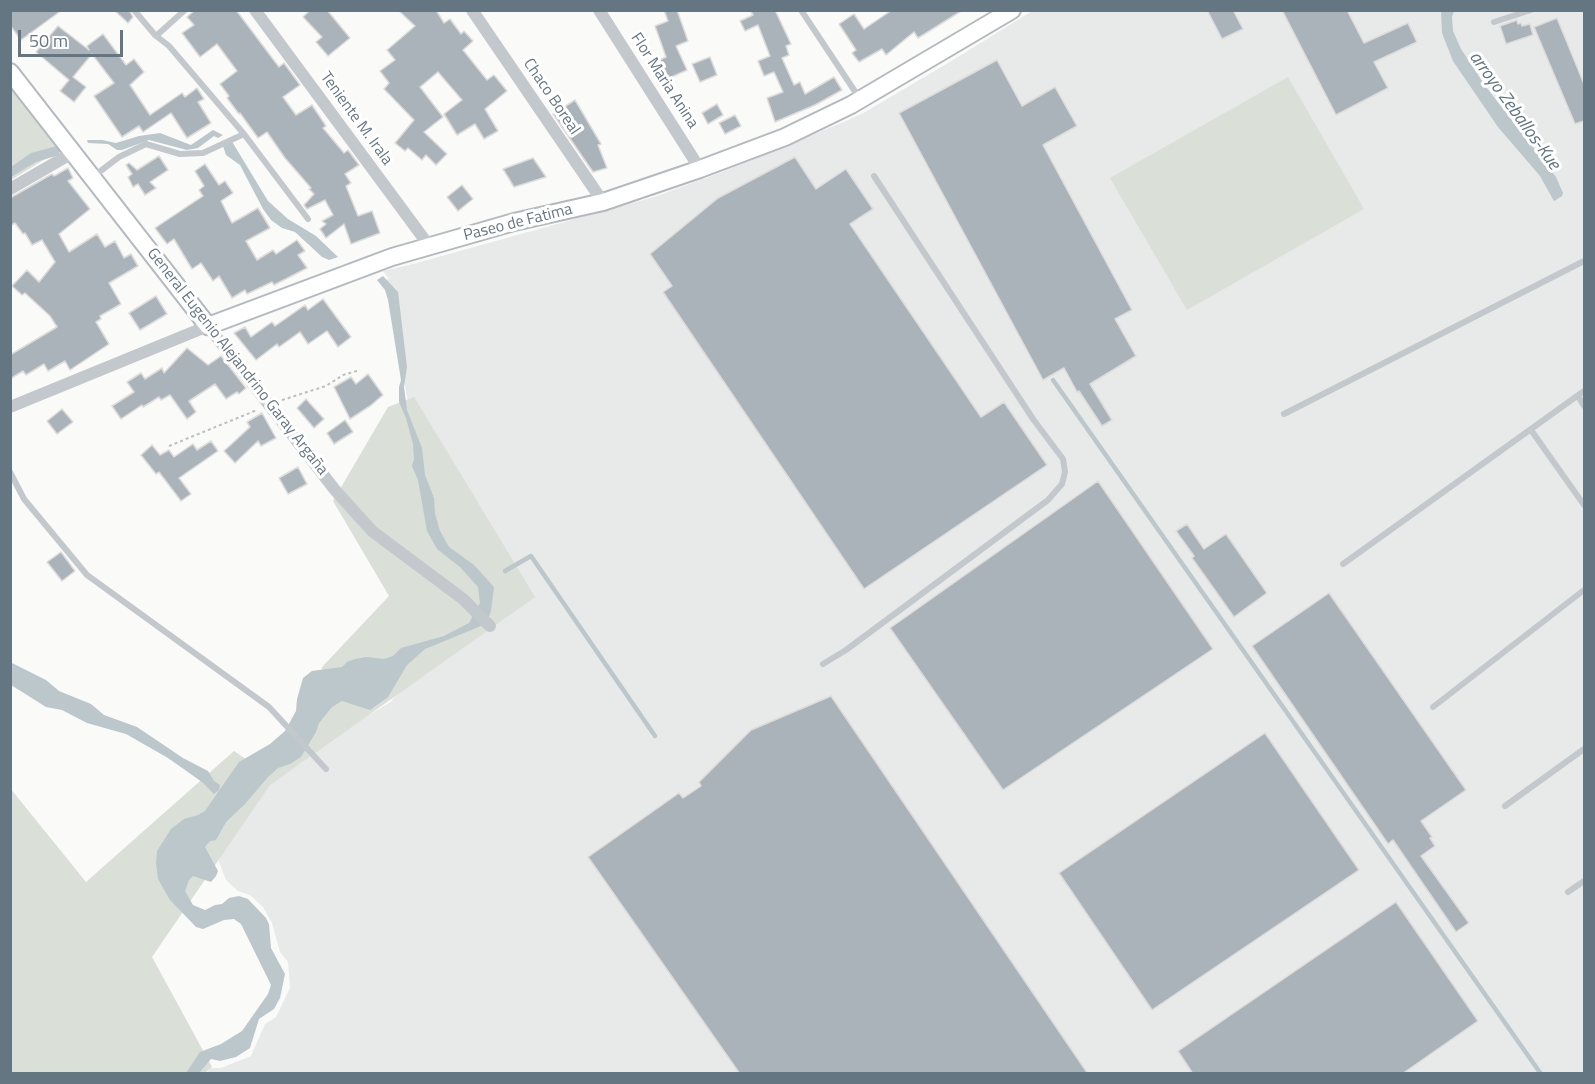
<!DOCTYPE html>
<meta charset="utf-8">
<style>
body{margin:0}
#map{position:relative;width:1595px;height:1084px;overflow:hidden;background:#fafaf8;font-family:"Titillium Web",sans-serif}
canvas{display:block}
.frame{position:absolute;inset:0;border:12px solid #657683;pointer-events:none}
.scale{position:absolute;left:18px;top:30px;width:105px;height:27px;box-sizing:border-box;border:3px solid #657683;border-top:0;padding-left:8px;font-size:18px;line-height:21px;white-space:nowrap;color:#657683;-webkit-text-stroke:4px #fff;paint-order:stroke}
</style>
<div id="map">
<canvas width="1595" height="1084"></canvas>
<div class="frame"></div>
<div class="scale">50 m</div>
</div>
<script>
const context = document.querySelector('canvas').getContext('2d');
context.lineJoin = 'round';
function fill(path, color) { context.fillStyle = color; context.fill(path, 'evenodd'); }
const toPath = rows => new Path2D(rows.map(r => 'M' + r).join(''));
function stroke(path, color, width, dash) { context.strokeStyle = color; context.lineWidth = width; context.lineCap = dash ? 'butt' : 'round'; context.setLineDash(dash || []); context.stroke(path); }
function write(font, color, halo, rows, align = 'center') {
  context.font = font + ' "Titillium Web",sans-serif'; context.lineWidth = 6; context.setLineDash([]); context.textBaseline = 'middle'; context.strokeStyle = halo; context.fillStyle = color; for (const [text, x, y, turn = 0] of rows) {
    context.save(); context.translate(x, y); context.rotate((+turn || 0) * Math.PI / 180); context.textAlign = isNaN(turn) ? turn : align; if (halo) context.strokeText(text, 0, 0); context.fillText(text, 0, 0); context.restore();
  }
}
fill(toPath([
 [1032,11,1584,11,1584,1073,206,1074,211,1068,221,1068,251,1056,265,1024,276,1017,290,988,288,962,280,952,272,923,263,907,250,895,238,891,226,880,214,849,270,780,303,762,318,735,370,714,391,702,421,657,433,534,385,280,389,279,383,271,413,264,654,197,722,172,846,121,865,112,958,57]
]), '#e8e9e9');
fill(toPath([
 [1288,77,1364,209,1187,310,1110,178],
 [10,84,63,148,11,180,10,180],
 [414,397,535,597,270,785,152,957,212,1067,205,1073,11,1073,10,788,86,882,234,751,256,766,300,720,323,666,389,596,333,501,388,407]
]), '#dadfd7');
fill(toPath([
 [1441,11,1454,11,1452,17,1453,31,1461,49,1486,87,1556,177,1563,193,1562,196,1554,201,1540,176,1498,127,1453,61,1442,33],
 [213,130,223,135,218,138,214,136,198,148,187,150,149,140,122,150,117,150,108,144,88,143,87,140,102,140,116,143,139,136,160,133,191,145],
 [231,140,268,201,288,219,316,236,338,257,329,260,322,257,295,232,282,228,271,220,263,209,240,165,226,155,223,146],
 [57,146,60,150,59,155,36,162,11,177,11,167,31,153],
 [383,276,398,292,407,367,404,387,407,410,422,448,425,475,434,498,435,514,440,531,449,547,474,565,494,587,491,611,488,619,481,626,425,649,407,665,388,697,370,710,342,701,332,707,319,723,316,732,301,757,290,764,278,768,268,777,245,804,226,822,216,840,210,841,205,847,218,871,216,876,211,882,193,876,189,880,185,891,193,905,205,910,215,905,222,904,229,898,239,896,248,899,266,918,269,924,271,948,285,974,280,998,274,1009,259,1019,250,1048,236,1057,220,1061,211,1059,199,1073,186,1073,200,1052,221,1044,242,1031,268,994,271,985,241,924,234,919,224,920,203,929,196,927,170,900,158,879,156,863,157,851,171,829,184,819,198,815,205,811,239,762,270,744,285,731,296,711,297,699,303,678,312,671,342,667,347,662,355,659,366,657,384,659,393,656,401,648,444,636,469,623,480,603,478,587,460,567,437,549,427,531,418,480,412,466,414,459,413,444,406,418,399,402,399,387,401,380,388,300,385,290,377,280],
 [10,662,46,680,59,691,91,704,104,715,137,727,183,758,208,771,214,781,220,785,219,790,214,794,202,782,168,758,126,734,87,723,62,710,46,707,11,685]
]), '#bbc7cb');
stroke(toPath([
 [1053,380,1541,1074],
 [505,571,531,556,655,736]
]), '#bbc7cb', 4.5);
const building = toPath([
 [10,10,62,10,21,40,10,25,10,10],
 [114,10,129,10,133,17,128,23,114,10],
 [195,10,236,10,279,67,284,63,300,85,283,97,296,115,312,105,326,126,323,128,344,153,348,150,359,165,345,174,351,183,346,186,358,216,372,211,380,233,351,244,344,224,326,238,320,229,326,224,322,221,333,215,325,200,307,209,304,205,314,194,309,189,311,188,285,158,267,132,258,138,240,113,239,114,227,98,229,96,220,84,237,71,217,44,200,57,182,33,194,25,187,17,195,10],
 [310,10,327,10,350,38,328,56,316,42,322,37,303,17,310,10],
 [398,10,436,10,444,23,450,19,461,34,464,31,473,41,463,50,487,80,494,75,507,91,485,109,498,131,484,139,475,124,457,135,444,114,462,100,438,72,420,87,443,117,424,132,447,154,436,165,426,155,422,160,408,148,405,151,395,143,414,120,384,89,389,83,380,71,395,60,387,50,415,26,398,10],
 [664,10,677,10,688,41,676,46,687,70,667,79,663,71,655,74,651,64,666,57,655,26,668,21,664,10],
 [750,10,775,10,791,44,786,46,789,55,782,58,794,85,800,82,805,94,834,77,842,90,815,105,775,122,767,98,783,92,774,72,764,76,758,61,770,56,758,25,745,31,740,21,753,15,750,10],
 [892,10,963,10,918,38,914,32,886,55,882,49,859,62,852,53,856,50,839,24,854,14,864,29,892,10],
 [1207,10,1233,10,1243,29,1222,39,1207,10],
 [1282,10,1347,10,1364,43,1408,23,1417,42,1374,62,1388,88,1336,115,1282,10],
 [1557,18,1584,84,1584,121,1575,124,1534,27,1557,18],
 [1517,20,1518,24,1521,23,1522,26,1530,24,1533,35,1506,44,1500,26,1517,20],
 [58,26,89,50,87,46,103,34,126,65,134,59,144,72,130,85,150,115,182,93,185,97,197,88,204,99,198,102,211,123,187,138,171,113,143,132,139,126,122,137,94,96,114,83,92,54,73,77,86,87,74,102,60,91,69,80,36,52,58,26],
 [710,57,717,75,700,82,692,64,710,57],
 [997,60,1022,106,1055,87,1077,126,1043,145,1132,310,1115,319,1136,356,1090,384,1112,420,1102,426,1079,391,1077,392,1064,368,1043,380,899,113,997,60],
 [575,100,601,144,598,145,607,168,593,172,553,114,575,100],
 [717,104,723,115,708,124,702,113,717,104],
 [735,115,741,126,725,134,719,123,735,115],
 [159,156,168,170,150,182,156,188,145,195,138,184,133,187,128,177,132,174,126,165,129,163,137,170,159,156],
 [795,157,816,189,846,169,873,209,850,224,981,417,1004,402,1047,465,864,589,663,292,672,286,650,254,718,198,795,157],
 [533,158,546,177,514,187,503,169,533,158],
 [205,164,219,185,225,181,233,193,221,201,232,223,258,208,270,228,246,241,257,260,273,250,276,254,297,240,305,251,298,255,307,268,274,285,272,282,247,294,245,290,232,298,219,276,213,281,201,263,192,269,174,239,167,244,155,228,203,196,199,190,204,186,195,171,205,164],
 [68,168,73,178,68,181,90,209,59,234,69,252,97,234,105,247,115,241,124,258,131,254,138,266,109,283,121,304,100,316,101,319,96,322,109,344,70,370,65,361,48,371,44,364,26,375,23,371,10,379,10,355,57,327,50,316,25,293,22,295,12,286,27,270,39,282,55,262,42,240,32,245,25,233,23,234,15,223,10,226,10,198,52,174,54,176,68,168],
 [462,185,473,199,458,211,447,197,462,185],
 [156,296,167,314,140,330,129,313,156,296],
 [323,299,351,337,338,347,327,331,308,344,300,332,279,347,277,344,256,360,234,333,245,327,251,337,272,322,275,326,305,305,308,310,323,299],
 [187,348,208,365,221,356,246,388,239,394,237,392,226,399,215,384,189,401,196,412,187,419,170,395,161,400,159,397,143,407,142,405,121,419,112,406,134,392,127,382,141,373,145,379,162,368,164,373,187,348],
 [368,374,383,395,370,406,350,419,334,387,351,377,356,384,368,374],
 [306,399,324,419,314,428,297,408,306,399],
 [62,409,73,422,57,434,47,421,62,409],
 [262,413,276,438,261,446,258,441,235,463,224,451,250,427,247,422,262,413],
 [345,420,353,432,334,444,327,433,345,420],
 [211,441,218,451,179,478,191,494,181,501,159,472,156,474,141,455,152,445,160,455,169,450,174,457,193,444,197,450,211,441],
 [298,467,307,484,288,494,279,478,298,467],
 [1098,481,1213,649,1003,790,890,628,1098,481],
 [1187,524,1204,549,1226,534,1267,593,1234,617,1192,558,1194,556,1176,531,1187,524],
 [61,552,75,571,62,581,47,562,61,552],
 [1329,593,1466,790,1421,821,1432,837,1430,838,1435,846,1421,856,1469,923,1456,932,1393,840,1388,844,1252,646,1329,593],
 [831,696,1088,1074,740,1074,588,857,679,793,683,798,701,786,699,782,751,730,831,696],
 [1265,733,1359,870,1152,1010,1059,873,1265,733],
 [1396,902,1478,1021,1402,1074,1193,1074,1178,1051,1396,902]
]);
fill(building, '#aab3b9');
stroke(building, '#dcdcda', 1.5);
const secondary = toPath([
 [10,72,208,326,392,257,514,222,603,202,700,169,785,137,851,105,1012,10]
]);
stroke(secondary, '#b3babf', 20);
stroke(toPath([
 [282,400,326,386,343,375,360,370],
 [169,446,257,410]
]), '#bbbfc2', 2, [3, 3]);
stroke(toPath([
 [134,10,155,35,169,46,244,134,308,219],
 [801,10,860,99],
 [1494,22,1531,10],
 [156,36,185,10],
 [94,176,119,157,146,144,180,154,203,153,244,134],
 [1578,396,1584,406],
 [1284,414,1584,261],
 [1531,430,1584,505],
 [10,472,24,499,87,575,269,707,326,769],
 [1343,564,1584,391],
 [823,664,846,650,1048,500,1062,484,1065,472,1063,459,1033,419,874,176],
 [1433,707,1584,590],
 [1505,806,1584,749],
 [1568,892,1584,881]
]), '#c3c8cc', 6);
stroke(toPath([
 [255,10,430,247],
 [472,10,603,202],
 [599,10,700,169],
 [10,189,74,152],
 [10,407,208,326,335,490,372,531,463,599,490,626]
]), '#c3c8cc', 12);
stroke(secondary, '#fff', 16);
write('16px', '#657683', '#fff', [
 ["Flor Maria Anina",664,81,57],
 ["Chaco Boreal",551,97,56],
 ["Teniente M. Irala",356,119,54],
 ["Paseo de Fatima",518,223,-14],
 ["General Eugenio Alejandrino Garay Argaña",237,362,52]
]);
write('italic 18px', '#60757c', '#fff', [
 ["arroyo Zeballos-Kue",1514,111,54]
]);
</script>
